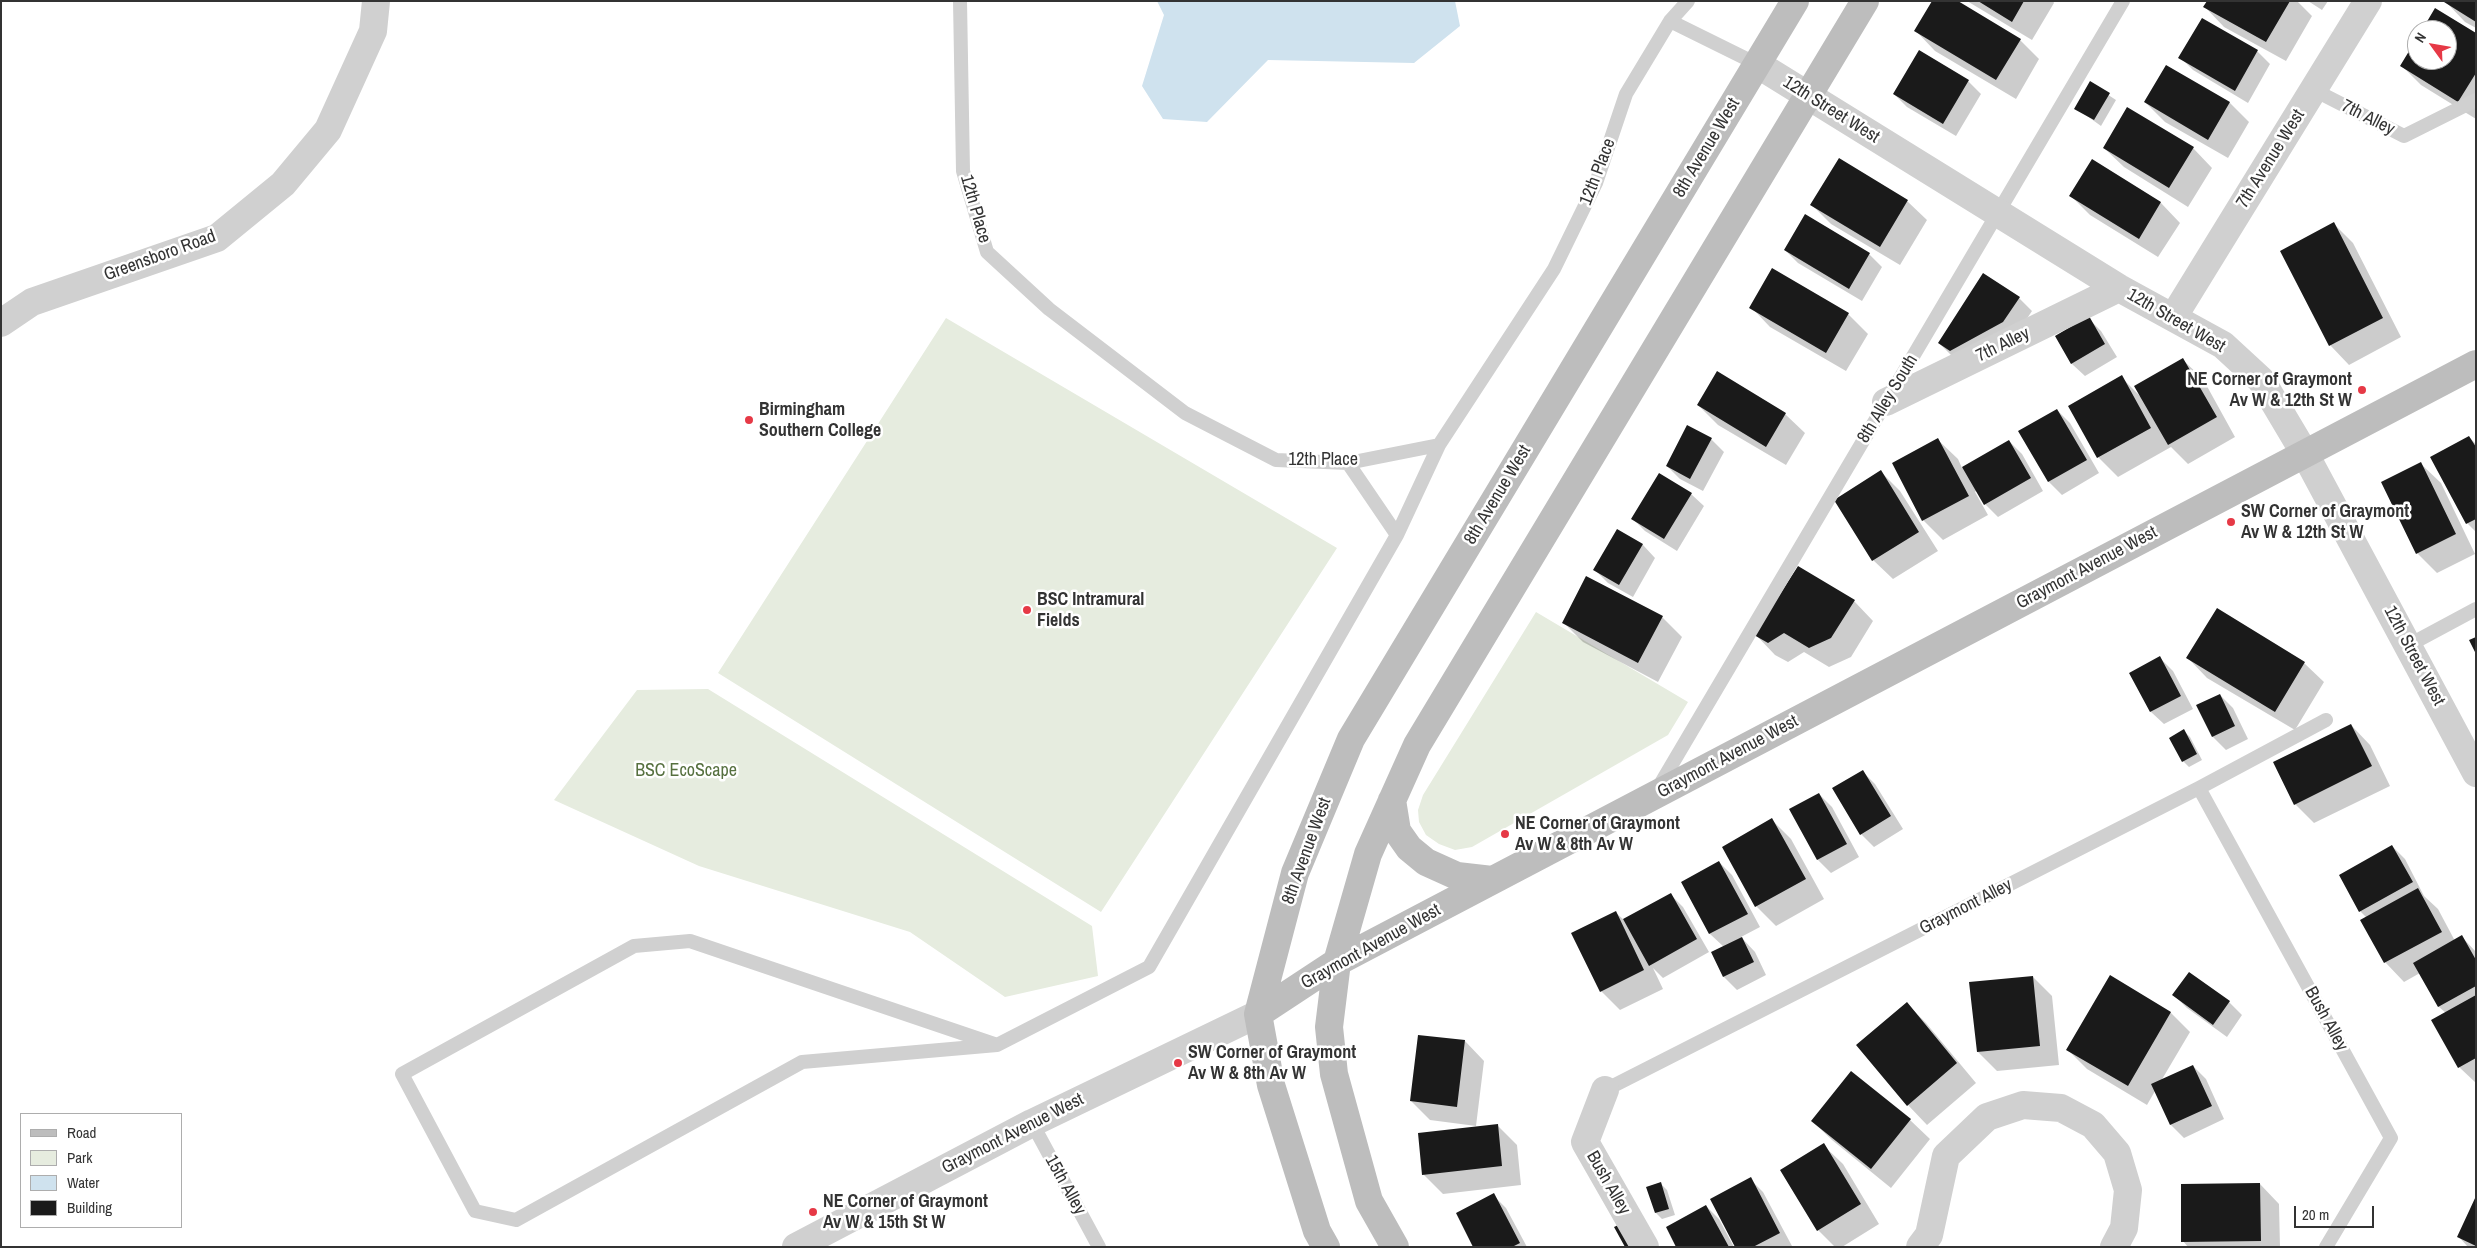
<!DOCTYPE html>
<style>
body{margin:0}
#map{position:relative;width:2477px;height:1248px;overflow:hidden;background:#fff;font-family:"Archivo Narrow",sans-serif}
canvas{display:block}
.frame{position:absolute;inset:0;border:2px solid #333;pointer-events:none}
.legend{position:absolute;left:20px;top:1113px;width:162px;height:115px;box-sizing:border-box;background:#fff;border:1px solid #adadad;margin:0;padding:6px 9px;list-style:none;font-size:15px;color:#333}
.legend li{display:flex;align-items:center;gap:10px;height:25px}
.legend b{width:25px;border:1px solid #adadad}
.north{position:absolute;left:2407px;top:20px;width:50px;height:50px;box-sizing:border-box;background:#fff;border:1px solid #adadad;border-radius:50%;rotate:302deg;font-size:14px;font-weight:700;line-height:20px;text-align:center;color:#333}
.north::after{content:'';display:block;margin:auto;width:18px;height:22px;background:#e63946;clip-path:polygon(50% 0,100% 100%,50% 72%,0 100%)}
.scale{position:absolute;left:2294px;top:1206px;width:80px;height:22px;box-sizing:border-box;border:2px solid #333;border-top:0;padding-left:6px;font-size:15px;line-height:18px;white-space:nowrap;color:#333;-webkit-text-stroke:4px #fff;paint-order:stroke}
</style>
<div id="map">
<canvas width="2477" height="1248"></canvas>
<div class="frame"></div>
<ul class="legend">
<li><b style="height:6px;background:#bdbdbd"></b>Road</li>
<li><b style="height:14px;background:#e6ecdf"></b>Park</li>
<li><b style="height:14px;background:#cfe2ee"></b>Water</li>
<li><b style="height:14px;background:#1a1a1a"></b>Building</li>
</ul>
<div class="north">N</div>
<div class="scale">20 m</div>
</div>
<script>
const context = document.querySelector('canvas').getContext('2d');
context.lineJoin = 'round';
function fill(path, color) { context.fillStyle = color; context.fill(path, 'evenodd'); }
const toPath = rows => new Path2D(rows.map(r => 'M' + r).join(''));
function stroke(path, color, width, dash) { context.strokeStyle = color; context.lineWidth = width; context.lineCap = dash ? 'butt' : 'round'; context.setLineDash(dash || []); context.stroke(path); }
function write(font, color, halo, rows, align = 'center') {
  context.font = font + ' "Archivo Narrow",sans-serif'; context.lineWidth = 5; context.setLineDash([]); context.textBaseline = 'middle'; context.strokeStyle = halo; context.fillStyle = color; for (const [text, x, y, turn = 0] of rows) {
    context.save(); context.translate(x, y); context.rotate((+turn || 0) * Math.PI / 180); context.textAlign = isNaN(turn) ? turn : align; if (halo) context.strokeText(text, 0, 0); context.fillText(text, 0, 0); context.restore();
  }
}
fill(toPath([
 [946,318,1337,548,1101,912,718,673],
 [1536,612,1688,702,1668,735,1472,847,1455,850,1439,844,1426,835,1419,822,1418,810,1423,795],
 [708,689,1092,926,1098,976,1005,997,910,932,699,866,554,800,637,690]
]), '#e6ecdf');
fill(toPath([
 [1157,1,1455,1,1460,26,1414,63,1268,60,1207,122,1163,119,1142,86,1164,15]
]), '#cfe2ee');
fill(toPath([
 [1967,1,2053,1,2054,3,2032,40],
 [2208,1,2297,1,2312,16,2286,61,2224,27,2205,7],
 [2308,1,2328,1,2322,10],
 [2476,1,2476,28,2465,22,2446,2],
 [2436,10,2476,34,2476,119,2421,85,2402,66,2417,41,2417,60,2447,60,2447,30,2424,30],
 [1916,31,2020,40,2039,59,2016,99,1935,51],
 [2257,51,2270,64,2248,103,2193,70,2180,57],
 [2166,66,2230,103,2249,122,2228,158,2165,122,2145,102],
 [1968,81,1981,94,1956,136,1907,107,1894,94],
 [2090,83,2116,100,2101,126,2076,108],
 [2104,148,2193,148,2212,168,2188,207,2124,167],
 [2092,161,2161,203,2180,223,2158,257,2090,215,2071,196],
 [1907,201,1927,220,1900,265,1831,224,1812,205],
 [1806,216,1869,254,1882,267,1862,301,1798,263,1785,250],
 [2334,224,2353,243,2401,337,2349,365,2330,345],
 [1773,270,1848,314,1868,334,1846,371,1770,327,1751,307],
 [2019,298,2032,311,2016,335,1952,356,1939,343],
 [2088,318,2101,331,2117,357,2085,376,2072,364,2056,337],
 [2183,360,2203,379,2235,437,2188,464,2171,447,2118,477,2098,457,2070,406,2121,377,2140,396],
 [1698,405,1785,414,1805,433,1786,465,1718,425],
 [2057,410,2070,423,2099,473,2062,495,2049,482,2020,432],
 [2469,437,2476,444,2476,532,2467,523],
 [1711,439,1724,452,1703,491,1680,479,1667,466],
 [1938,440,1958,459,1962,468,2009,441,2022,454,2043,491,1998,517,1985,504,1977,490,1975,492,1988,515,1943,540,1923,520],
 [2421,464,2441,483,2475,554,2437,573,2417,553,2383,483],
 [1881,472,1900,491,1938,551,1893,579,1873,560],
 [1691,494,1704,506,1677,551,1645,531,1632,518],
 [1618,531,1643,545,1655,558,1633,597,1608,583,1595,570],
 [1854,601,1873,621,1851,657,1829,667,1804,652,1788,662,1775,655,1756,635],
 [1662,617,1682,637,1658,682,1583,642,1563,622],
 [2160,658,2173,671,2193,709,2164,724,2151,712],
 [2188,658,2304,663,2324,682,2295,730,2207,678],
 [2220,695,2233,708,2248,739,2226,750,2213,737,2198,705],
 [2351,725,2370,745,2390,786,2314,823,2295,804],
 [2184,731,2190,737,2202,760,2189,767,2183,761],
 [1862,771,1875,784,1903,829,1874,847,1861,834],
 [1819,794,1832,807,1859,857,1831,873,1818,860,1791,810],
 [1772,820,1791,839,1824,899,1776,926,1756,906,1724,847],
 [2392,846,2405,859,2424,896,2438,909,2455,941,2462,937,2476,952,2476,1083,2459,1067,2446,1013,2439,1007,2420,973,2404,982,2385,962,2367,918,2360,911,2340,875],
 [1719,862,1732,875,1760,927,1741,937,1755,952,1766,975,1737,990,1724,977,1712,953,1724,947,1710,934,1683,882],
 [1670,894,1683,907,1709,952,1663,978,1653,968,1663,989,1620,1010,1601,991,1615,912,1624,920],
 [2190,974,2229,1002,2242,1015,2227,1037,2187,1008,2174,995],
 [2033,977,2052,996,2059,1065,1997,1071,1978,1052],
 [2110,977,2171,1013,2190,1032,2161,1081,2193,1066,2206,1079,2224,1119,2184,1138,2171,1125,2155,1091,2147,1105,2087,1069,2068,1050],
 [1907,1004,1926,1023,1976,1083,1927,1125,1908,1105],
 [1465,1041,1484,1061,1476,1126,1430,1120,1411,1101],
 [1910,1120,1930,1139,1891,1188,1832,1140,1812,1121],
 [1498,1126,1517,1145,1521,1185,1443,1194,1423,1174],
 [1823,1145,1843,1164,1879,1224,1842,1247,1835,1247,1818,1230],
 [1750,1179,1763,1192,1792,1246,1737,1247],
 [1660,1183,1667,1190,1675,1215,1662,1219,1656,1213,1648,1188],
 [2260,1184,2279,1204,2280,1247,2188,1247,2183,1241],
 [1493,1195,1506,1208,1527,1247,1475,1247],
 [2476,1199,2476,1247,2468,1247,2458,1236],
 [1706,1206,1719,1219,1734,1247,1678,1247]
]), '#0003');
fill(toPath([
 [1932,1,1958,1,2021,39,1996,80,1914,31],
 [1978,1,2024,1,2012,22],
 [2207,1,2290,1,2266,42,2203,7],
 [2445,1,2476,1,2476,22,2444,2],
 [2435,8,2476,33,2476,73,2458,102,2400,66,2417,38,2417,60,2447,60,2447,30,2422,30],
 [2202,18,2258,50,2235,91,2178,58],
 [1919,50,1969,80,1943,124,1893,94],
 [2166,65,2230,102,2208,140,2144,102],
 [2090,81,2110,93,2094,120,2074,109],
 [2127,107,2194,147,2169,188,2103,148],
 [1839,158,1908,200,1880,247,1810,205],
 [2092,159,2161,202,2139,239,2069,196],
 [1805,214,1870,253,1849,289,1784,250],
 [2334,222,2383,318,2329,346,2280,251],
 [1772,268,1849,313,1826,353,1749,308],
 [1983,273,2020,297,2003,322,1950,351,1938,343],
 [2089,316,2105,344,2071,364,2055,336],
 [2183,358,2217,417,2168,445,2134,386],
 [1717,371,1786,413,1766,447,1697,405],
 [2122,375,2151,428,2097,458,2068,406],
 [2057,409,2087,460,2048,482,2018,431],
 [1687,425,1712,438,1690,479,1666,466],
 [2469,436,2476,447,2476,519,2466,524,2430,457],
 [1938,438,1969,496,1922,521,1892,463],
 [2009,440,2031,478,1984,505,1962,467],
 [2421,462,2456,534,2416,554,2381,482],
 [1881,470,1919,532,1872,561,1834,500],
 [1659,473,1692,493,1664,539,1631,519],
 [1617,529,1643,544,1619,585,1593,570],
 [1798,566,1855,600,1831,638,1809,648,1784,633,1768,643,1754,635],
 [1586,576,1663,616,1638,663,1562,623],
 [2217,608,2305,662,2275,712,2186,658],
 [2476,637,2476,654,2469,640],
 [2160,656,2181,696,2150,712,2129,673],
 [2220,694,2235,726,2212,737,2196,705],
 [2351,724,2372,766,2294,805,2273,762],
 [2184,729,2197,754,2182,762,2169,738],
 [1863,770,1891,816,1860,835,1832,788],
 [1819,793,1847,844,1817,860,1789,809],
 [1772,818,1806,879,1755,907,1722,847],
 [2392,845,2413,882,2359,912,2339,875],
 [1719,861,1748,914,1709,934,1681,882],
 [2418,888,2442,932,2384,963,2360,920],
 [1671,893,1697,939,1649,966,1623,919],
 [1616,911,1644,970,1600,992,1571,933],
 [2462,935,2476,960,2476,986,2438,1007,2413,963],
 [1742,937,1754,962,1723,977,1711,952],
 [2189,972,2230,1001,2213,1025,2172,995],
 [2110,975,2171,1012,2128,1086,2066,1050],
 [2033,976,2040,1046,1977,1052,1969,982],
 [2476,995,2476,1058,2458,1068,2431,1020],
 [1907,1002,1957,1063,1907,1106,1856,1045],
 [1418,1035,1465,1040,1457,1107,1410,1101],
 [2193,1065,2212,1106,2170,1125,2151,1084],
 [1851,1071,1911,1119,1871,1169,1811,1121],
 [1498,1124,1502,1166,1422,1175,1418,1133],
 [1824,1143,1861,1204,1817,1231,1780,1170],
 [1751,1177,1780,1233,1753,1247,1735,1247,1710,1199],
 [1661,1182,1669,1209,1655,1213,1646,1187],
 [2260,1183,2261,1241,2181,1242,2181,1184],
 [1494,1193,1520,1243,1512,1247,1473,1247,1456,1213],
 [2476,1196,2476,1246,2457,1237],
 [1706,1205,1729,1247,1676,1247,1666,1227],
 [1627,1221,1631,1247,1625,1247,1614,1227]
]), '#1a1a1a');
stroke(toPath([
 [960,1,963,171,987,252,1049,309,1185,413,1276,460,1348,463,1439,445,1554,269,1596,183,1626,94,1670,21,1688,1],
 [1670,21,1757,64],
 [2314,90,2404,136,2476,100],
 [1397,535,1439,445],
 [2409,645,2476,609],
 [1658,788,2123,1],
 [2199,788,2391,1138,2326,1247],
 [997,1045,690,941,634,946,402,1074,475,1211,516,1220,802,1062,997,1045,1149,967,1397,535,1348,463],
 [1605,1090,2199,788,2326,720],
 [1032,1123,1099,1247]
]), '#d0d0d0', 14);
stroke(toPath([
 [1757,64,2119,288,2223,345,2261,380,2305,454,2476,773],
 [2174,316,2368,1],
 [1,323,32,302,217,238,283,184,328,130,373,31,376,1],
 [1886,402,2119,288],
 [1605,1090,1585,1142,1645,1247],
 [1920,1247,1929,1235,1946,1156,1987,1117,2023,1105,2061,1108,2093,1125,2117,1153,2128,1190,2124,1228,2114,1247]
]), '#d0d0d0', 28);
stroke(toPath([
 [796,1247,1032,1123,1258,1014]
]), '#d0d0d0', 28);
stroke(toPath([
 [1392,800,1397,831,1409,848,1426,862,1457,876,1492,880],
 [1258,1014,1337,962,2476,364],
 [1326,1247,1317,1231,1271,1085,1258,1014,1295,873,1351,739,1795,1],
 [1395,1247,1369,1201,1334,1074,1329,1027,1337,962,1368,854,1417,745,1865,1]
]), '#bdbdbd', 28);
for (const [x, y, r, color] of [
 [2362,390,5,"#e63946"],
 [749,420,5,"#e63946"],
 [2231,522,5,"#e63946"],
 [1027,610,5,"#e63946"],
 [1505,834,5,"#e63946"],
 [1178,1063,5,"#e63946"],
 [813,1212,5,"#e63946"]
]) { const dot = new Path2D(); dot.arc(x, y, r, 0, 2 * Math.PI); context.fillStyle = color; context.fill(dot); stroke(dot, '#fff', 2); }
write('18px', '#333', '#fff', [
 ["12th Street West",1831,110,32],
 ["7th Alley",2368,118,27],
 ["8th Avenue West",1707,148,-59],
 ["7th Avenue West",2271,159,-58],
 ["12th Place",1598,172,-69],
 ["12th Place",975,209,74],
 ["Greensboro Road",160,256,-20],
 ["12th Street West",2176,321,30],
 ["7th Alley",2003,345,-26],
 ["8th Alley South",1888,399,-59],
 ["12th Place",1323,460],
 ["8th Avenue West",1498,495,-59],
 ["Graymont Avenue West",2087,568,-28],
 ["12th Street West",2414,656,62],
 ["Graymont Avenue West",1728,757,-28],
 ["8th Avenue West",1307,851,-70],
 ["Graymont Alley",1966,907,-27],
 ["Graymont Avenue West",1371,947,-29],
 ["Bush Alley",2326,1019,61],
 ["Graymont Avenue West",1013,1134,-27],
 ["Bush Alley",1608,1183,60],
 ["15th Alley",1065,1185,61]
]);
write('bold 18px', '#333', '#fff', [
 ["NE Corner of Graymont",2352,380,"right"],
 ["Av W & 12th St W",2352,401,"right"],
 ["Birmingham",759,410],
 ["Southern College",759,431],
 ["SW Corner of Graymont",2241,512],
 ["Av W & 12th St W",2241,533],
 ["BSC Intramural",1037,600],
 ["Fields",1037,621],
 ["NE Corner of Graymont",1515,824],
 ["Av W & 8th Av W",1515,845],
 ["SW Corner of Graymont",1188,1053],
 ["Av W & 8th Av W",1188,1074],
 ["NE Corner of Graymont",823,1202],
 ["Av W & 15th St W",823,1223]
], 'left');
write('18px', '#56703f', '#fff', [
 ["BSC EcoScape",686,771]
]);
</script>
